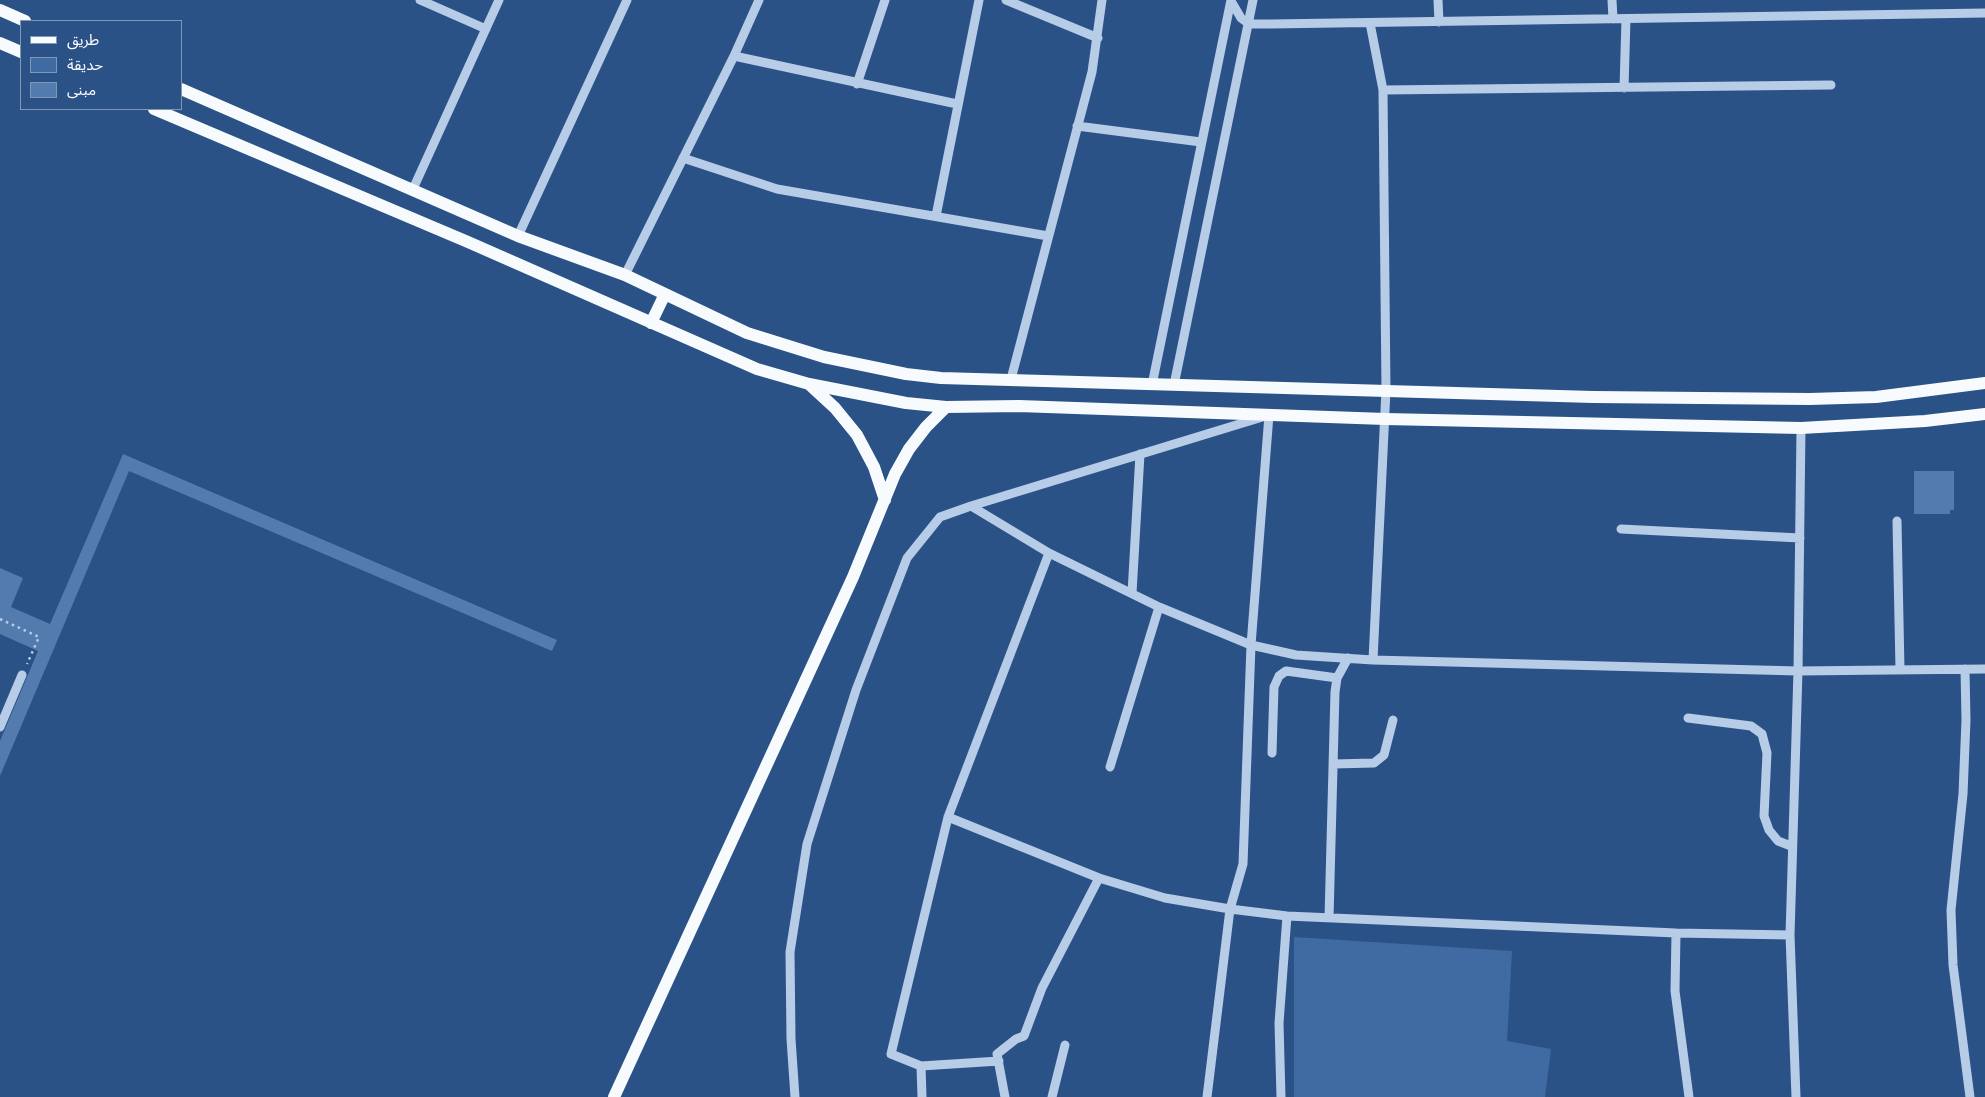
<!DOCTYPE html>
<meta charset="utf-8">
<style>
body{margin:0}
#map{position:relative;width:1985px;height:1097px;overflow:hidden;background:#2b5286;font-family:"Fira Sans Condensed","Noto Sans Arabic",sans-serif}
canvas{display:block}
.legend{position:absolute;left:20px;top:20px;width:162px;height:90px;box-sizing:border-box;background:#2b5286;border:1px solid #8097b6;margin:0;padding:6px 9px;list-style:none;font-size:15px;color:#fff}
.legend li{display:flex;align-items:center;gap:10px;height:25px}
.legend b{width:25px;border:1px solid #8097b6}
</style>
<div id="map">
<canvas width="1985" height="1097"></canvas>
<ul class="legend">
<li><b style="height:6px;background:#f8fbfe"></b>طريق</li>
<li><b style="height:14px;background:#406ba2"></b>حديقة</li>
<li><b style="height:14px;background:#537bad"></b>مبنى</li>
</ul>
</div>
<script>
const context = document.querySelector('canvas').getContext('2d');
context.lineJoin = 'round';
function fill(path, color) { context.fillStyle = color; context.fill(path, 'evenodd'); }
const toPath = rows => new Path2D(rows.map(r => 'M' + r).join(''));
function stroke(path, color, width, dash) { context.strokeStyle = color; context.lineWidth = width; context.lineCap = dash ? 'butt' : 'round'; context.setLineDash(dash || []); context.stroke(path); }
fill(toPath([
 [1294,937,1512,951,1507,1041,1551,1049,1545,1097,1294,1097]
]), '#406ba2');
fill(toPath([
 [123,454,557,640,552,651,129,471,0,776,0,741,38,651,0,634,0,568,23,578,11,607,50,624],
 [1914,471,1954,471,1954,510,1950,510,1950,514,1914,514]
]), '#537bad');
stroke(toPath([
 [0,619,39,637,27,664]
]), '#b7cce7', 2.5, [2.5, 4]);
stroke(toPath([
 [420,0,486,29],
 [1006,0,1098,38],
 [1438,0,1439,22],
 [1612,0,1613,19],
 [1231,1,1241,18,1249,24,1271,24,1985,13],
 [1370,23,1383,90,1386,390,1373,660],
 [734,56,957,104],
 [857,84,885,0],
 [1624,88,1626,19],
 [1383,90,1831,85],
 [1077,126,1201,142],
 [683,158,777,189,1048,236],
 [413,189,499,0],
 [936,216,979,0],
 [518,236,627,0],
 [625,275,734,56,759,0],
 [1011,379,1092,72,1102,0],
 [1152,385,1231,0],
 [1174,385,1253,0],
 [1897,521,1900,670],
 [1621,529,1800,538],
 [1049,553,1159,607,1251,645,1296,655,1373,660,1798,671,1985,669],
 [1132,593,1140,454],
 [1965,669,1966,720,1963,794,1951,910,1953,965,1970,1097],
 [1688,718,1751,726,1762,734,1767,753,1764,816,1769,830,1778,841,1791,846],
 [0,727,22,675],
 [1272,753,1274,687,1279,676,1286,671,1337,678],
 [1333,764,1374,763,1384,755,1393,720],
 [1110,767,1159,607],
 [948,817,1099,878,1165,898,1230,909,1287,916,1676,933,1790,935],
 [1329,918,1335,692,1337,678,1348,658],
 [1676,933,1675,991,1689,1097],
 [921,1066,999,1061],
 [795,1097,791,1039,790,952,807,844,856,690,907,558,940,517,971,506,1269,415,1251,645,1243,864,1230,909,1207,1097],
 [922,1097,921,1066,891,1054,948,817,1049,553,971,506],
 [1005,1097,997,1054,1016,1039,1024,1036,1042,988,1099,878],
 [1052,1097,1065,1045],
 [1281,1097,1279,1023,1287,916],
 [1796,1097,1790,935,1798,671,1801,428]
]), '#b7cce7', 9);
stroke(toPath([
 [0,10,25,21],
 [0,43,21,52],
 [181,89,518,236,625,275,747,333,824,357,906,374,941,378,1593,397,1810,399,1876,397,1985,383],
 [154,109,468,242,757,369,809,384,906,403,946,407,1019,406,1385,419,1801,428,1925,421,1985,414],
 [651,323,665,294],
 [809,384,835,408,857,435,874,467,885,500],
 [614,1097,853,577,895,474,909,449,926,427,946,407]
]), '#f8fbfe', 12);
</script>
